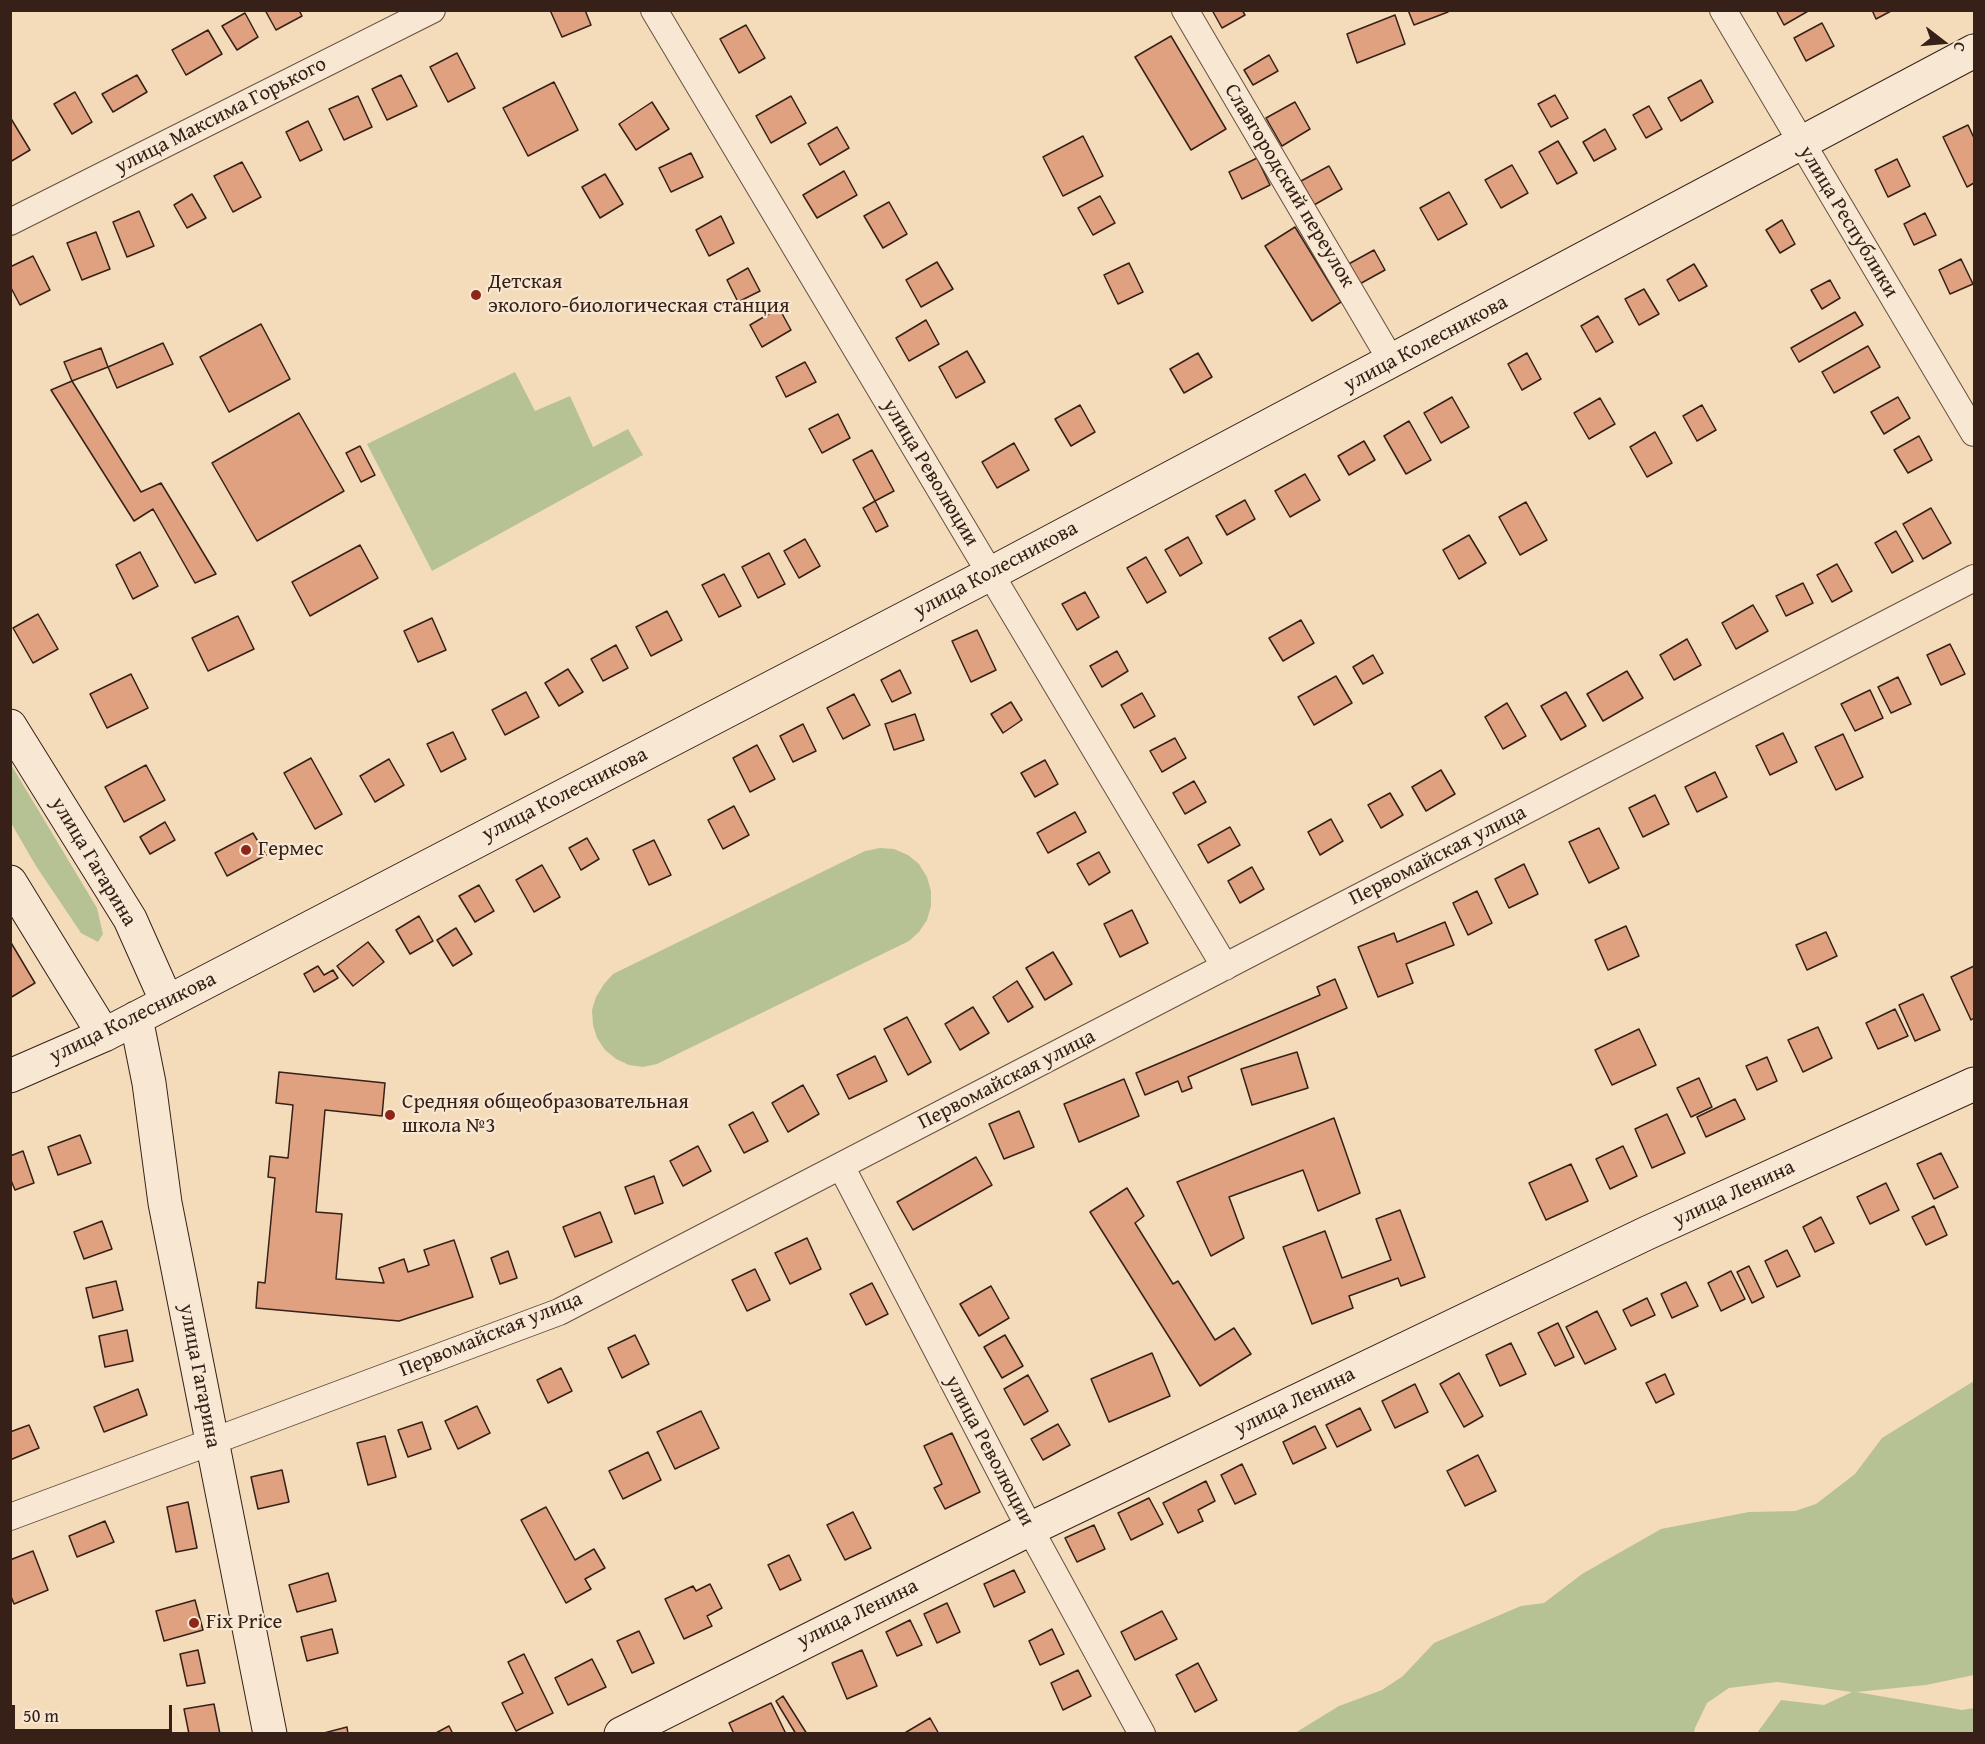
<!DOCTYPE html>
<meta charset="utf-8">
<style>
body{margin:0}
#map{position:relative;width:1985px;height:1744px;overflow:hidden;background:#f4dcbb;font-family:"Gentium Book Plus",serif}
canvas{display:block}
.frame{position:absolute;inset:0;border:12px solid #362017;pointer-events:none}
.north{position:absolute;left:1913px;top:12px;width:60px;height:60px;-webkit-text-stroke:4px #f8e8d3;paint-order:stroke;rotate:106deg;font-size:16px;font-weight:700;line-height:24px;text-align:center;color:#362017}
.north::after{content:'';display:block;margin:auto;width:21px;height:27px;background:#362017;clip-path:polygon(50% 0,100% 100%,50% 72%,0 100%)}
.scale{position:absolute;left:12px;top:1705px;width:160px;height:27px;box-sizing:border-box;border:3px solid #362017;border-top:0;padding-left:8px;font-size:18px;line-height:21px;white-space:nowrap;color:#362017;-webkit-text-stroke:4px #f8e8d3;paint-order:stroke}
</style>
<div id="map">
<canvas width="1985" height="1744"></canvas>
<div class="frame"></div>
<div class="north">С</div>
<div class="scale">50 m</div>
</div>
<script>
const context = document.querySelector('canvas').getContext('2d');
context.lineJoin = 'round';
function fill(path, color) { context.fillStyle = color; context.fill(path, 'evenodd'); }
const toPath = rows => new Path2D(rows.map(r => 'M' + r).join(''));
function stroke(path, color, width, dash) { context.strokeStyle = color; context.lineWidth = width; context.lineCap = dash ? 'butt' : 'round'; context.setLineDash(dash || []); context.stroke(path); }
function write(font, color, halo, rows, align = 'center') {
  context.font = font + ' "Gentium Book Plus",serif'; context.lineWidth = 4.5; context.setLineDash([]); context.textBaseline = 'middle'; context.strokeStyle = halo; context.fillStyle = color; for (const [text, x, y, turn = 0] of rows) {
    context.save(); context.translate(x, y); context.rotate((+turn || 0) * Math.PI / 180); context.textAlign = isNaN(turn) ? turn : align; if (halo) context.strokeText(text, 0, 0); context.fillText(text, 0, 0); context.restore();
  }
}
fill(toPath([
 [515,372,535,411,570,396,593,447,628,429,643,455,432,571,367,444],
 [10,763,97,908,103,934,98,942,81,933,36,866,11,823],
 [880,848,894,849,908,855,919,864,927,877,931,891,931,906,927,920,919,932,909,941,657,1064,643,1067,629,1065,616,1059,605,1050,597,1038,593,1025,592,1010,596,997,604,984,613,974,865,851],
 [1974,1381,1974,1675,1926,1685,1856,1692,1962,1710,1974,1708,1974,1733,1757,1733,1781,1700,1824,1705,1852,1692,1777,1682,1729,1688,1707,1703,1695,1728,1694,1733,1295,1733,1339,1706,1382,1690,1403,1676,1434,1643,1521,1606,1544,1603,1582,1574,1661,1529,1749,1512,1795,1511,1816,1504,1855,1474,1882,1438]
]), '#b6c294');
const building = toPath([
 [265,10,299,10,302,16,276,30,265,10],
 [550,10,585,10,591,25,562,37,550,10],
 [1212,10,1242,10,1245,15,1222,28,1212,10],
 [1408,10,1448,10,1448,12,1414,25,1408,10],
 [1776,10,1810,10,1784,25,1776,10],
 [1872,10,1893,10,1876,19,1872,10],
 [245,13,258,37,237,50,222,26,245,13],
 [1395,15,1405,44,1357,63,1347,34,1395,15],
 [1822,23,1834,46,1806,61,1794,38,1822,23],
 [746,25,765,58,739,73,720,39,746,25],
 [208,30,222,54,186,75,172,50,208,30],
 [1171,36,1226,129,1191,150,1135,57,1171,36],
 [457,53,475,88,448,102,430,67,457,53],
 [1269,55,1278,71,1253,85,1244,70,1269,55],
 [137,75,147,92,113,112,102,94,137,75],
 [401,75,417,106,387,120,372,89,401,75],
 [1701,80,1713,102,1681,121,1668,98,1701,80],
 [554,82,578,130,528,156,503,108,554,82],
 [75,92,92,122,72,134,54,104,75,92],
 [1555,95,1568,118,1551,127,1538,104,1555,95],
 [358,96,372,127,344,140,329,109,358,96],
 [791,96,806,123,771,143,756,116,791,96],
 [652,102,669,129,636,150,619,124,652,102],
 [1295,102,1310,129,1282,146,1266,118,1295,102],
 [1649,106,1662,129,1646,138,1633,115,1649,106],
 [10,117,30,150,10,162,10,117],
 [308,121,322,150,300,161,286,132,308,121],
 [1968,125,1974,138,1974,183,1967,187,1943,137,1968,125],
 [837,127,849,148,820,165,808,144,837,127],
 [1605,129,1616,149,1594,161,1583,142,1605,129],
 [1083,136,1103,176,1063,196,1043,157,1083,136],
 [1558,141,1577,173,1557,184,1539,152,1558,141],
 [691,153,703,177,671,192,659,168,691,153],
 [1257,158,1270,185,1242,199,1229,172,1257,158],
 [1897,159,1910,186,1888,197,1875,170,1897,159],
 [242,162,261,197,233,212,214,176,242,162],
 [1512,165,1528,193,1501,208,1485,180,1512,165],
 [1329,166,1342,189,1314,205,1301,181,1329,166],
 [844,171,857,195,817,218,803,195,844,171],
 [605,174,623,204,600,218,582,187,605,174],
 [1449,192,1467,224,1438,240,1420,208,1449,192],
 [192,194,206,218,187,228,174,205,192,194],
 [1100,196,1115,223,1093,235,1078,208,1100,196],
 [889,202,907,234,883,248,864,216,889,202],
 [139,211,154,246,127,257,113,222,139,211],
 [1925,213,1936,235,1914,245,1904,224,1925,213],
 [721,216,734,243,709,256,696,230,721,216],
 [1782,220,1795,244,1780,253,1766,230,1782,220],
 [1295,227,1341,302,1312,321,1265,246,1295,227],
 [96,232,110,269,82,280,67,243,96,232],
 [1374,250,1385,270,1356,286,1345,266,1374,250],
 [33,256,50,290,20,305,10,286,10,267,33,256],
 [1961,259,1973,284,1950,294,1939,270,1961,259],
 [937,262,953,289,921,307,906,280,937,262],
 [1129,263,1143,292,1118,304,1104,275,1129,263],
 [1694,264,1707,286,1679,301,1667,280,1694,264],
 [748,268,760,291,738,302,727,280,748,268],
 [1830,280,1840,298,1822,309,1811,290,1830,280],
 [1644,289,1659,314,1639,325,1625,299,1644,289],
 [779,308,791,330,762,347,750,325,779,308],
 [1855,312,1863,325,1799,362,1791,348,1855,312],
 [1598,316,1613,342,1596,352,1581,326,1598,316],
 [926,320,939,344,909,361,896,338,926,320],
 [261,324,290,379,229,412,200,357,261,324],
 [163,343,173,364,117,388,108,367,163,343],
 [1868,346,1880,367,1834,393,1822,372,1868,346],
 [101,348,108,367,72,381,64,362,101,348],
 [967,351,985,382,956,398,939,367,967,351],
 [1198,353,1212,377,1184,393,1170,369,1198,353],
 [1527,353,1541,379,1522,390,1508,364,1527,353],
 [805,362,816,382,786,397,776,377,805,362],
 [72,381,141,492,161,483,216,574,195,583,153,509,134,521,51,390,72,381],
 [1452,397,1469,427,1441,443,1424,413,1452,397],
 [1898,397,1910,418,1884,434,1871,412,1898,397],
 [1600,398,1615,424,1589,439,1574,413,1600,398],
 [1080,405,1095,432,1071,446,1055,419,1080,405],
 [1702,405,1716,430,1697,441,1683,416,1702,405],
 [299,413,344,491,257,541,212,463,299,413],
 [838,414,850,438,822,453,809,429,838,414],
 [1409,421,1431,460,1406,474,1384,436,1409,421],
 [1655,432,1672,463,1647,477,1630,447,1655,432],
 [1919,436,1932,460,1908,473,1894,450,1919,436],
 [1364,441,1375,460,1349,475,1338,456,1364,441],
 [1014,443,1029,470,997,488,982,462,1014,443],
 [360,446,375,475,361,482,346,453,360,446],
 [872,450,894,491,875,501,853,460,872,450],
 [1305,474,1320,500,1290,517,1275,491,1305,474],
 [1245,500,1255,519,1227,535,1216,516,1245,500],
 [875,501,888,526,876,532,863,508,875,501],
 [1526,502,1547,540,1520,555,1499,517,1526,502],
 [1931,508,1951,543,1923,559,1903,524,1931,508],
 [1896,531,1913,561,1892,573,1875,543,1896,531],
 [1469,535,1486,563,1459,579,1443,550,1469,535],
 [1188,537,1202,563,1180,576,1165,550,1188,537],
 [805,539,820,566,799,578,784,551,805,539],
 [360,545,378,578,310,616,292,582,360,545],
 [140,552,158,586,133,599,116,565,140,552],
 [769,553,785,584,758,598,742,567,769,553],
 [1146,557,1166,592,1147,603,1127,568,1146,557],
 [1837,564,1852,591,1832,602,1817,575,1837,564],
 [724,574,741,606,719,617,702,585,724,574],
 [1803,583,1813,603,1786,616,1776,596,1803,583],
 [1085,592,1099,617,1077,630,1062,604,1085,592],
 [1753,605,1768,631,1736,649,1722,623,1753,605],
 [667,611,682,640,651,656,636,627,667,611],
 [38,614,58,649,33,663,13,628,38,614],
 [238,616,254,649,208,671,192,638,238,616],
 [432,618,446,650,418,662,404,631,432,618],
 [1301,620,1314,643,1283,661,1269,638,1301,620],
 [977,630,996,670,971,682,952,641,977,630],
 [1687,639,1701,665,1674,680,1660,655,1687,639],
 [1950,644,1965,674,1941,685,1927,655,1950,644],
 [616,645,628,668,603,681,591,659,616,645],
 [1117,651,1128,671,1102,687,1090,666,1117,651],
 [1373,655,1383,673,1363,684,1353,667,1373,655],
 [568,669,583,692,559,706,545,683,568,669],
 [900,670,911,693,892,702,881,680,900,670],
 [1627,671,1643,698,1603,721,1587,694,1627,671],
 [131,674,148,708,107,728,90,694,131,674],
 [1336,676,1352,703,1314,725,1298,697,1336,676],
 [1898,677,1911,704,1891,713,1878,687,1898,677],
 [1870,690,1883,718,1855,731,1841,704,1870,690],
 [526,692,539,717,505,735,492,710,526,692],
 [1566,692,1586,726,1561,740,1541,706,1566,692],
 [1142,693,1155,716,1134,728,1121,705,1142,693],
 [854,694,870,725,843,739,827,708,854,694],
 [1011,702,1022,720,1003,733,991,714,1011,702],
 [1507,703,1526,736,1503,749,1485,717,1507,703],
 [915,714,924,740,894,750,885,724,915,714],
 [803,724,816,751,793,762,780,736,803,724],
 [453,732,466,759,441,772,427,744,453,732],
 [1783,733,1797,762,1770,775,1756,746,1783,733],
 [1843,734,1863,777,1836,790,1815,747,1843,734],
 [1175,738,1186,758,1162,772,1150,751,1175,738],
 [757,745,775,779,750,792,733,758,757,745],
 [311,758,342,814,315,829,284,773,311,758],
 [389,759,404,785,375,802,360,776,389,759],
 [1045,760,1058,784,1035,797,1021,773,1045,760],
 [146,765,165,800,124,822,105,787,146,765],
 [1441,770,1455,794,1426,811,1412,787,1441,770],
 [1715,772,1727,797,1697,812,1685,787,1715,772],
 [1194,781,1206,802,1185,814,1173,793,1194,781],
 [1390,793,1403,815,1381,828,1368,805,1390,793],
 [1655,795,1669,824,1643,837,1629,808,1655,795],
 [734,806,749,835,723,849,708,820,734,806],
 [1075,812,1086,832,1048,853,1037,833,1075,812],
 [1331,819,1343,841,1320,855,1308,832,1331,819],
 [165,822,175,840,150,854,140,837,165,822],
 [1230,827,1240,845,1208,863,1198,845,1230,827],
 [1599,828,1619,868,1589,883,1569,842,1599,828],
 [253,833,266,855,227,876,215,853,253,833],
 [587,838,599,859,581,870,569,848,587,838],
 [654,840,671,875,649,885,633,850,654,840],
 [1099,852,1110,872,1089,885,1077,864,1099,852],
 [1524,864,1538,894,1509,908,1495,879,1524,864],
 [542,865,560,897,534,912,516,880,542,865],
 [1252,867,1264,889,1240,903,1228,881,1252,867],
 [479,885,494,911,475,922,459,896,479,885],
 [1477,891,1492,923,1468,935,1453,903,1477,891],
 [1132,910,1148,943,1120,957,1104,924,1132,910],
 [419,916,433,941,410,954,396,930,419,916],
 [1445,922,1454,945,1406,964,1413,983,1378,997,1358,947,1394,933,1397,942,1445,922],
 [1626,926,1639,956,1608,970,1595,940,1626,926],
 [456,928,472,954,453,966,437,940,456,928],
 [1826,932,1837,956,1807,970,1796,945,1826,932],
 [10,941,35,983,10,998,10,941],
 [368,942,384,962,353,986,337,966,368,942],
 [1053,952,1072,984,1045,1000,1026,968,1053,952],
 [318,966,324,975,333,970,338,978,314,992,304,974,318,966],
 [1974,966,1974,1018,1971,1020,1951,977,1974,966],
 [1335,979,1347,1008,1188,1077,1192,1088,1182,1092,1178,1081,1145,1095,1136,1073,1320,995,1317,987,1335,979],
 [1017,981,1033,1007,1008,1022,993,997,1017,981],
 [1923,994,1940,1030,1915,1041,1899,1005,1923,994],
 [973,1007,989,1033,960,1050,945,1024,973,1007],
 [1895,1009,1908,1036,1878,1049,1866,1023,1895,1009],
 [907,1017,931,1062,908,1075,884,1029,907,1017],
 [1818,1027,1832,1058,1803,1072,1788,1040,1818,1027],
 [1639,1029,1656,1065,1612,1085,1595,1050,1639,1029],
 [1297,1052,1308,1088,1252,1105,1241,1069,1297,1052],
 [875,1056,887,1081,849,1099,837,1075,875,1056],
 [1767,1057,1777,1081,1757,1090,1746,1066,1767,1057],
 [279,1072,385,1083,382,1116,325,1110,316,1212,342,1214,336,1279,384,1283,379,1268,404,1259,408,1272,429,1265,424,1250,454,1240,473,1297,399,1321,256,1308,258,1282,265,1283,275,1178,268,1177,270,1156,288,1158,293,1105,276,1103,279,1072],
 [1699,1078,1712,1107,1691,1117,1677,1088,1699,1078],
 [1124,1079,1139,1116,1079,1142,1064,1104,1124,1079],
 [803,1085,819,1114,788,1132,772,1103,803,1085],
 [1735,1099,1745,1119,1706,1137,1697,1117,1735,1099],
 [1019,1111,1034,1147,1004,1159,989,1124,1019,1111],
 [753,1112,768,1141,744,1153,729,1125,753,1112],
 [1667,1114,1685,1153,1652,1168,1635,1129,1667,1114],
 [1334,1118,1360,1193,1318,1211,1303,1170,1229,1197,1244,1238,1211,1256,1177,1182,1334,1118],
 [80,1135,91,1163,58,1175,48,1147,80,1135],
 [698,1146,711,1171,683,1186,670,1161,698,1146],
 [1623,1146,1637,1176,1610,1189,1596,1159,1623,1146],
 [23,1151,34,1183,15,1190,10,1178,10,1156,23,1151],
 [1941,1153,1958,1187,1934,1199,1917,1164,1941,1153],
 [976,1157,992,1185,913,1230,897,1202,976,1157],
 [1571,1164,1588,1201,1546,1220,1529,1183,1571,1164],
 [654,1176,663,1203,635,1214,625,1187,654,1176],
 [1886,1183,1899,1210,1870,1224,1857,1197,1886,1183],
 [1127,1188,1144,1216,1135,1223,1173,1284,1178,1281,1215,1340,1234,1328,1251,1354,1200,1386,1090,1212,1127,1188],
 [1934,1206,1947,1235,1926,1245,1912,1217,1934,1206],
 [1400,1210,1425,1277,1401,1286,1398,1278,1349,1296,1353,1308,1312,1324,1283,1247,1325,1231,1342,1278,1391,1260,1376,1219,1400,1210],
 [600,1212,612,1242,575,1257,563,1227,600,1212],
 [1821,1217,1834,1243,1815,1252,1803,1227,1821,1217],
 [102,1221,112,1249,84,1259,74,1232,102,1221],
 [807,1238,821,1269,790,1284,775,1253,807,1238],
 [1787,1250,1800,1276,1777,1287,1765,1261,1787,1250],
 [508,1251,517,1278,500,1284,491,1258,508,1251],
 [1749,1266,1764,1297,1752,1303,1737,1272,1749,1266],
 [755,1269,770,1300,747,1311,732,1280,755,1269],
 [1731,1271,1745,1299,1721,1311,1708,1283,1731,1271],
 [116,1281,123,1310,93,1318,86,1288,116,1281],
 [1686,1282,1698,1306,1672,1318,1661,1294,1686,1282],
 [872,1283,888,1314,866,1325,850,1294,872,1283],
 [991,1286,1009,1318,979,1336,960,1304,991,1286],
 [1647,1298,1655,1315,1631,1326,1623,1310,1647,1298],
 [1597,1311,1616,1349,1585,1364,1566,1327,1597,1311],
 [1558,1323,1574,1357,1555,1366,1538,1333,1558,1323],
 [127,1330,133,1361,105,1367,99,1336,127,1330],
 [635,1335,649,1364,622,1378,608,1348,635,1335],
 [1005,1335,1023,1366,1002,1378,984,1347,1005,1335],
 [1511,1343,1526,1374,1500,1386,1486,1355,1511,1343],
 [1152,1353,1170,1396,1109,1422,1091,1379,1152,1353],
 [561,1368,572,1391,548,1403,537,1380,561,1368],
 [1459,1373,1483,1416,1464,1427,1440,1384,1459,1373],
 [1665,1374,1674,1394,1656,1403,1646,1383,1665,1374],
 [1028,1375,1048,1411,1024,1425,1004,1389,1028,1375],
 [1415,1384,1428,1412,1395,1428,1382,1401,1415,1384],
 [138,1389,147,1415,104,1432,94,1407,138,1389],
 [477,1406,490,1433,458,1449,445,1421,477,1406],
 [1360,1408,1371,1430,1337,1447,1326,1425,1360,1408],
 [701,1411,719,1448,675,1469,657,1432,701,1411],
 [422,1422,431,1449,408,1457,398,1430,422,1422],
 [1058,1424,1070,1445,1043,1460,1031,1439,1058,1424],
 [29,1425,39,1448,10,1460,10,1432,29,1425],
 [1315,1426,1326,1448,1293,1464,1283,1442,1315,1426],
 [952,1433,980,1492,945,1509,934,1488,942,1484,924,1446,952,1433],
 [385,1436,396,1477,368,1485,357,1443,385,1436],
 [648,1452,661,1480,623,1499,609,1471,648,1452],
 [1478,1455,1496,1491,1465,1506,1447,1471,1478,1455],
 [1242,1464,1256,1494,1235,1504,1221,1475,1242,1464],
 [282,1470,289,1502,258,1509,251,1477,282,1470],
 [1206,1481,1215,1501,1198,1510,1203,1521,1178,1533,1163,1503,1206,1481],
 [1149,1498,1163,1524,1131,1540,1118,1513,1149,1498],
 [188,1502,197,1548,176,1552,167,1507,188,1502],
 [546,1507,575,1560,594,1549,605,1568,585,1579,591,1589,566,1603,521,1520,546,1507],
 [853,1512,871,1548,845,1560,827,1525,853,1512],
 [105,1521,114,1542,77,1557,69,1536,105,1521],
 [1094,1525,1105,1549,1077,1562,1065,1538,1094,1525],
 [33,1551,48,1590,14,1604,10,1594,10,1560,33,1551],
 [789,1555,801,1580,780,1590,768,1565,789,1555],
 [1014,1570,1025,1592,994,1607,984,1584,1014,1570],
 [328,1573,336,1601,297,1612,289,1585,328,1573],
 [710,1584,722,1608,707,1616,712,1626,684,1639,665,1599,693,1586,696,1591,710,1584],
 [195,1600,203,1630,164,1641,156,1611,195,1600],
 [947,1603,960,1632,937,1643,924,1614,947,1603],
 [1162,1611,1177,1639,1135,1660,1121,1632,1162,1611],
 [910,1620,922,1645,897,1656,886,1632,910,1620],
 [332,1629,338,1653,307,1661,301,1637,332,1629],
 [1052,1629,1064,1654,1040,1665,1029,1641,1052,1629],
 [639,1631,654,1663,632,1673,617,1641,639,1631],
 [198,1650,205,1683,187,1686,180,1654,198,1650],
 [862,1650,877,1686,847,1699,832,1663,862,1650],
 [524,1654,553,1713,516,1731,502,1703,523,1693,508,1662,524,1654],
 [592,1659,606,1687,568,1705,555,1678,592,1659],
 [1198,1663,1217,1700,1195,1712,1176,1675,1198,1663],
 [1078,1670,1091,1696,1063,1710,1051,1683,1078,1670],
 [783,1696,807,1734,796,1734,776,1701,783,1696],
 [771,1703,786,1734,734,1734,729,1723,771,1703],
 [214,1704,220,1734,189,1734,184,1709,214,1704],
 [930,1718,939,1734,903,1734,930,1718],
 [449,1726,453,1734,434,1734,449,1726],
 [347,1727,348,1734,324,1734,324,1733,347,1727]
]);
fill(building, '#dfa17f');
stroke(building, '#362017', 1.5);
const street = toPath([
 [654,10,1225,967],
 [1185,10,1392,362],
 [1723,10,1974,433],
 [10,222,432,10],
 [841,1166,1030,1529,1142,1734],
 [10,1517,559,1312,1974,578]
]);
const secondary = toPath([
 [10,726,130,919,167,1002],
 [10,882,104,1035],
 [136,1018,149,1083,165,1203,270,1734],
 [10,1076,104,1035,990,574,1974,51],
 [621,1734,1030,1529,1647,1233,1974,1084]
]);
stroke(street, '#664f40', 28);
stroke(secondary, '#362017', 35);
stroke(street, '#f8e8d3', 26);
stroke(secondary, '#f8e8d3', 33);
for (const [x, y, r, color] of [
 [476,295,6,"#8f2418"],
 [246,850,6,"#8f2418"],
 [390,1115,6,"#8f2418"],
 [194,1623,6,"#8f2418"]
]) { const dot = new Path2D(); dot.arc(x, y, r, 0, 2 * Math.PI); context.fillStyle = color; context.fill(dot); stroke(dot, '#f8e8d3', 2); }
write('21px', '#362017', '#f8e8d3', [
 ["улица Максима Горького",221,116,-27],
 ["Славгородский переулок",1289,186,59],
 ["улица Республики",1848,222,59],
 ["улица Колесникова",1426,344,-28],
 ["улица Революции",930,473,59],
 ["улица Колесникова",996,570,-28],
 ["улица Колесникова",565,795,-27],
 ["Первомайская улица",1438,856,-27],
 ["улица Гагарина",93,862,59],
 ["улица Колесникова",133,1018,-26],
 ["Первомайская улица",1007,1080,-27],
 ["улица Ленина",1734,1194,-25],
 ["Первомайская улица",491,1335,-22],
 ["улица Гагарина",199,1376,79],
 ["улица Ленина",1295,1402,-26],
 ["улица Революции",989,1451,62],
 ["улица Ленина",858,1614,-26]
]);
write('21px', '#362017', '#f8e8d3', [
 ["Детская",488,283],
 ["эколого-биологическая станция",488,307],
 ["Гермес",258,850],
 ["Средняя общеобразовательная",402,1103],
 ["школа №3",402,1127],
 ["Fix Price",206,1623]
], 'left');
</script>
